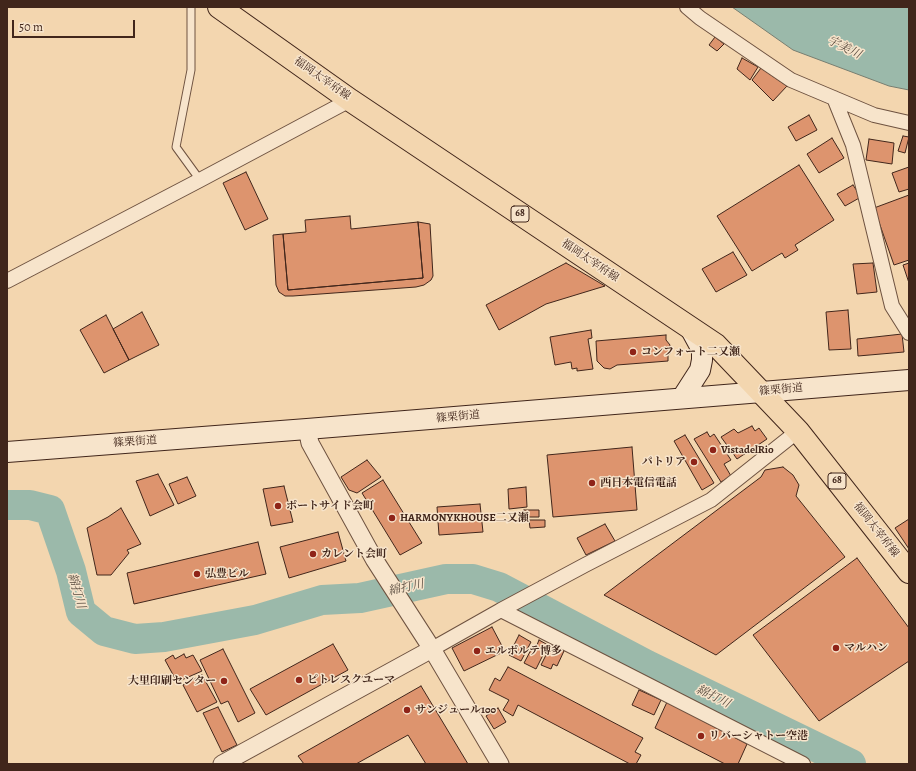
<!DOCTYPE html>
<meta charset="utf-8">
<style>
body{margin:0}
#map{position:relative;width:916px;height:771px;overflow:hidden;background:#f3d6af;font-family:Alegreya,serif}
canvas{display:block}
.frame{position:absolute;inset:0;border:8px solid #41261b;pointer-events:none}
.scale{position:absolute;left:12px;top:20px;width:123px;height:18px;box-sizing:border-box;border:2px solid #41261b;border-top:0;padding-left:5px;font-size:12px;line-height:14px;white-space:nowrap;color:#41261b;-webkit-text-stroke:3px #f7e4cb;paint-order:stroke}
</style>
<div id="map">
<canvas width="916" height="771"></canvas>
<div class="frame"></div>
<div class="scale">50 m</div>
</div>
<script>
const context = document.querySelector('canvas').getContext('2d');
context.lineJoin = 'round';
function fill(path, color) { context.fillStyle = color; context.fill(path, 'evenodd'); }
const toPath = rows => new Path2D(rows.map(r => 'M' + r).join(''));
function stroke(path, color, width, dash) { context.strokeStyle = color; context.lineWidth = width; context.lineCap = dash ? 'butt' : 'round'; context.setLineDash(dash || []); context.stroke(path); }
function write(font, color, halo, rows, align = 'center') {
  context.font = font + ' Alegreya,"Noto Serif JP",serif'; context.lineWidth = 3; context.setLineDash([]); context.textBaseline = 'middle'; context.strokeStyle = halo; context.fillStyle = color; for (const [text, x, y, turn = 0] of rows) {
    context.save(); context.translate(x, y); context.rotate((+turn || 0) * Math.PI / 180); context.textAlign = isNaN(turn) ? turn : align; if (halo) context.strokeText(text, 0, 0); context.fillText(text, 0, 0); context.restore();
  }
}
const water = toPath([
 [732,7,909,7,909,90,889,86,793,50,732,7]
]);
fill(water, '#9bb9aa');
stroke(water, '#777e71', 1);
stroke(toPath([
 [7,505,30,505,50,510,71,571,81,612,104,631,135,639,164,637,255,620,322,600,360,598,446,579,473,579,499,587,647,665,851,764]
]), '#9bb9aa', 30);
const building = toPath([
 [715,37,724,44,717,51,709,45,715,37],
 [742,58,758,67,750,80,737,69,742,58],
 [761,68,787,86,773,101,752,80,761,68],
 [809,115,817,130,796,141,788,127,809,115],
 [903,136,909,137,905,153,898,151,903,136],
 [832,138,844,158,819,173,807,154,832,138],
 [869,139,894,143,892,164,866,160,869,139],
 [799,165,834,220,795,245,798,250,785,258,782,253,752,271,717,216,799,165],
 [909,167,909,189,899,192,892,173,909,167],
 [246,172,268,219,245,230,223,183,246,172],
 [853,185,861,197,845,206,837,194,853,185],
 [909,195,909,260,894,265,874,208,909,195],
 [350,216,351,229,418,222,423,278,288,290,283,234,306,232,305,220,350,216],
 [418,222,430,224,433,276,431,280,424,285,416,287,293,296,285,296,279,292,276,285,273,235,283,234,288,290,423,278,418,222],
 [733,252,747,275,716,292,702,269,733,252],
 [566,263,605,286,546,304,499,330,486,305,566,263],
 [873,263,877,292,857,294,853,264,873,263],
 [909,263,909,283,903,265,909,263],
 [848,310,851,349,829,350,826,312,848,310],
 [142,312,159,345,129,360,113,329,142,312],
 [106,315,129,360,104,373,80,330,106,315],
 [591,330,592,338,588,339,593,369,577,371,577,368,572,369,571,362,555,365,550,337,591,330],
 [902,334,904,352,858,356,857,339,902,334],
 [666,335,666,340,670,345,670,354,668,355,668,361,617,365,610,369,604,368,597,361,596,341,666,335],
 [752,426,755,431,759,428,767,439,737,459,721,437,734,429,738,433,752,426],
 [707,432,710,437,714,434,731,460,724,464,731,476,721,482,694,439,707,432],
 [685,435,714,483,702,490,674,441,685,435],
 [632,447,637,510,553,517,547,455,632,447],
 [367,460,381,477,357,493,349,490,341,477,367,460],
 [783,467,793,475,799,485,796,496,845,557,716,655,604,595,761,477,765,470,783,467],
 [158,474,174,505,150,516,136,481,158,474],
 [187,477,196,496,178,504,169,484,187,477],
 [383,480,422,543,400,555,362,493,383,480],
 [284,486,293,522,271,526,263,489,284,486],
 [526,487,527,507,509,509,508,489,526,487],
 [480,504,483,532,439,535,437,507,480,504],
 [121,508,141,544,127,550,129,553,111,575,97,575,87,528,108,517,121,508],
 [524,510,539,510,539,517,524,517,524,510],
 [909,519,909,549,895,528,909,519],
 [529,520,545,520,545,527,530,528,529,520],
 [605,524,615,541,586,555,577,538,605,524],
 [338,532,346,561,289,578,280,547,338,532],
 [258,542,266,574,134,604,127,573,258,542],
 [857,558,909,628,909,661,819,721,753,635,857,558],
 [492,627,502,646,501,653,464,671,452,648,492,627],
 [519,635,531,642,521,661,509,655,519,635],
 [539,640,548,645,536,669,524,663,532,648,535,650,539,640],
 [333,644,348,670,266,715,250,689,333,644],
 [551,645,564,651,557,666,553,664,551,669,541,665,551,645],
 [223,649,255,713,238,722,228,701,221,704,200,660,223,649],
 [184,654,186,658,193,655,202,671,177,682,165,660,173,655,175,659,184,654],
 [508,667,643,738,635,752,641,755,636,764,630,764,518,705,513,716,503,710,509,700,489,690,495,678,500,681,508,667],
 [202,675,217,702,197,712,183,685,202,675],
 [421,686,468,764,426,764,408,735,356,764,304,764,298,756,421,686],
 [639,690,661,700,654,715,632,705,639,690],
 [667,702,747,744,738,764,725,764,655,728,667,702],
 [218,707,237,745,222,752,203,713,218,707],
 [498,708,506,722,494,729,486,716,498,708]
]);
fill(building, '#dd946e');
stroke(building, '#41261b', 1);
const service = toPath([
 [191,7,191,70,176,147,200,180]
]);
const minor = toPath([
 [687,7,700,18,791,80,874,115,909,123],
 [834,98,853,145,892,306,909,333],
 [7,281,200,180,350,100],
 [501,610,803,764],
 [432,649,501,610,585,565,711,500,798,431]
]);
const tertiary = toPath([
 [307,429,310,443,374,559,432,649,500,764],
 [222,764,432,649]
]);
const secondary = toPath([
 [682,398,700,370,702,360,702,350,690,328],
 [7,452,307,429,909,380]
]);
const primary = toPath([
 [219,7,350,100,716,345,798,431,909,572]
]);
stroke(service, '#6e5240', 9);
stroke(minor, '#6e5240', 16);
stroke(tertiary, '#6e5240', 19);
stroke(secondary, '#41261b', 22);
stroke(primary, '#41261b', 24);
stroke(service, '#f7e4cb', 7);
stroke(minor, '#f7e4cb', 14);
stroke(tertiary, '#f7e4cb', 17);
stroke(secondary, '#f7e4cb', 20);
stroke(primary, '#f3d6af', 22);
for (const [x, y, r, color] of [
 [633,352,4,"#8f2418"],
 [713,450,4,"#8f2418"],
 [694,462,4,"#8f2418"],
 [592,483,4,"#8f2418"],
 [278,506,4,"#8f2418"],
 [392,518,4,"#8f2418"],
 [313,554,4,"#8f2418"],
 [197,574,4,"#8f2418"],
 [836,648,4,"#8f2418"],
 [477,651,4,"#8f2418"],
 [299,680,4,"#8f2418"],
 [224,681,4,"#8f2418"],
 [407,710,4,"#8f2418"],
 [701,736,4,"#8f2418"]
]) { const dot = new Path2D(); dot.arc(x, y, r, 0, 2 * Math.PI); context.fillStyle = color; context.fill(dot); stroke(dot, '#f7e4cb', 1.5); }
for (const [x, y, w] of [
 [520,214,18],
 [837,481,18]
]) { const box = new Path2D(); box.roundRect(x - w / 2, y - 8, w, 16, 3); context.fillStyle = '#f7e4cb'; context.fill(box); stroke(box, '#41261b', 1); }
write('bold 10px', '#41261b', null, [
 ["68",520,214],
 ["68",837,481]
]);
write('11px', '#41261b', '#f7e4cb', [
 ["福岡太宰府線",322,79,35],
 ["福岡太宰府線",590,261,34],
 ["篠栗街道",781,390,-5],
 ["篠栗街道",458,417,-5],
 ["篠栗街道",135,442,-4],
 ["福岡太宰府線",876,530,52]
]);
write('bold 11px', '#41261b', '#f7e4cb', [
 ["コンフォート二又瀬",641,352],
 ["VistadelRio",721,450],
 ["パトリア",686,462,"right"],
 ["西日本電信電話",600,483],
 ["ポートサイド会町",286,506],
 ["HARMONYKHOUSE二又瀬",400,518],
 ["カレント会町",321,554],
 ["弘豊ビル",205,574],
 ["マルハン",844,648],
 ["エルポルテ博多",485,651],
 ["ピトレスクユーマ",307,680],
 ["大里印刷センター",216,681,"right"],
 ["サンジュール100",415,710],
 ["リバーシャトー空港",709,736]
], 'left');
write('italic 12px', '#584b3f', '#f7e4cb', [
 ["宇美川",844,48,26],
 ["綿打川",406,588,-12],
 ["綿打川",76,591,74],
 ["綿打川",713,697,26]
]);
</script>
